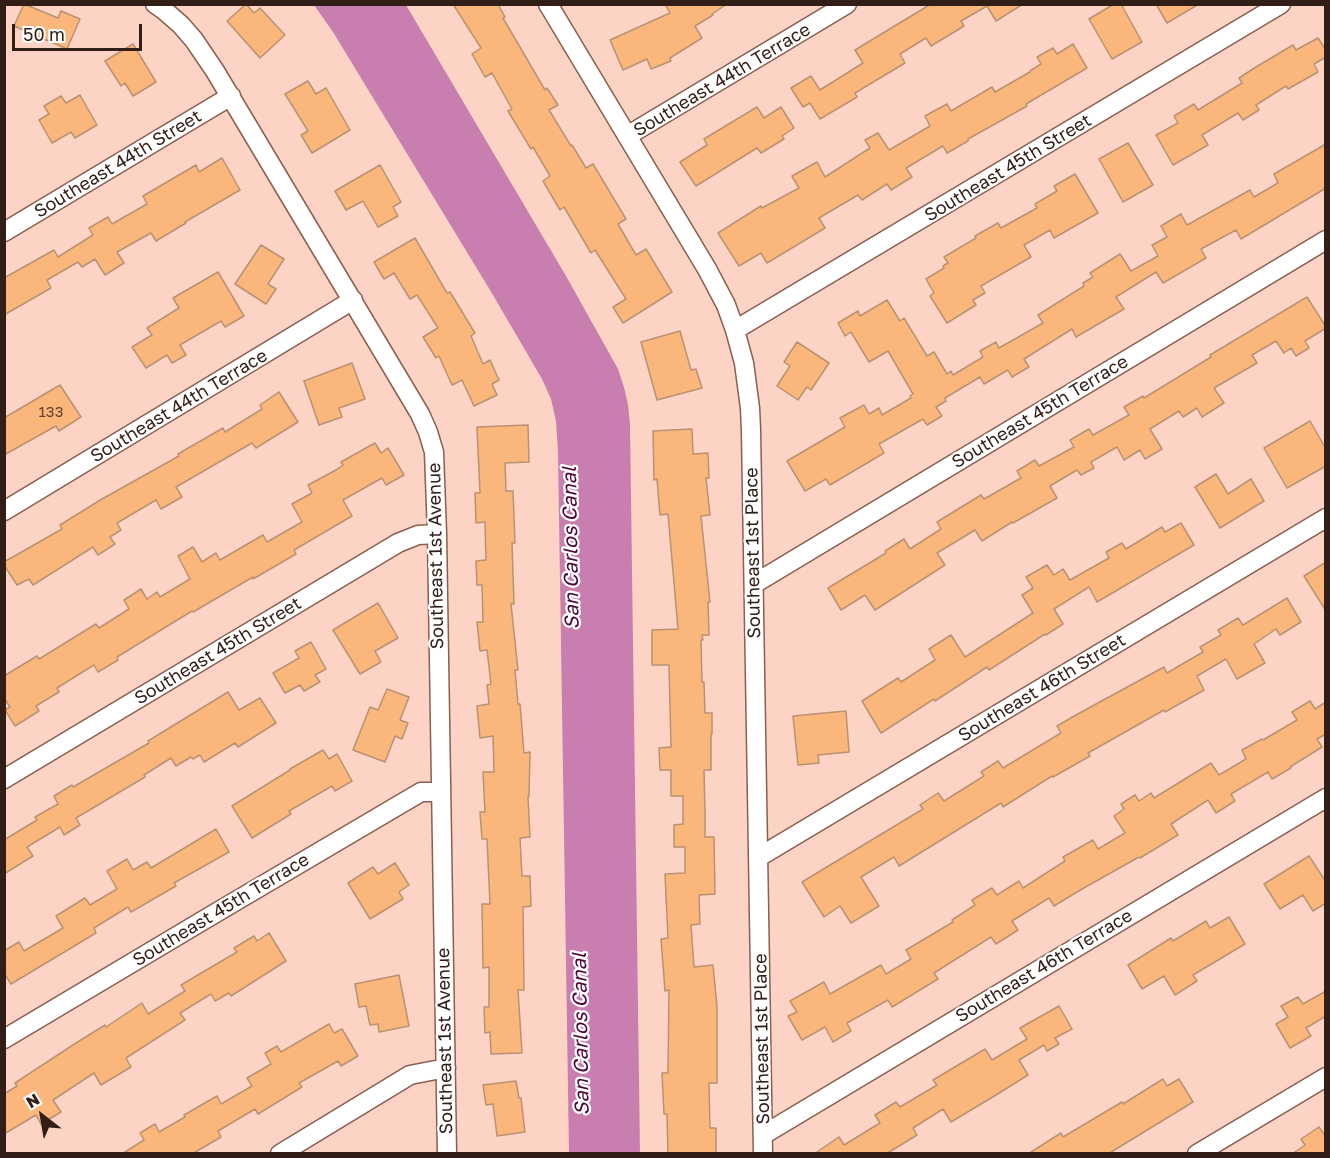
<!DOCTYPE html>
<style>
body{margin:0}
#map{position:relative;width:1330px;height:1158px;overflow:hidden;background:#fcd3c4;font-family:"Golos Text",sans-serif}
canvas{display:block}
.frame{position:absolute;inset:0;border:6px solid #311e17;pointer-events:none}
.north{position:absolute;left:12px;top:1086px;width:60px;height:60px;-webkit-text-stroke:4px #fefefe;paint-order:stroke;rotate:329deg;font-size:16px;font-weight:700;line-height:24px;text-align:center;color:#311e17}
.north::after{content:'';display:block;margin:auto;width:21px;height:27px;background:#311e17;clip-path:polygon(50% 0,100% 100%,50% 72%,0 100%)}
.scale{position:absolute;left:12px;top:24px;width:130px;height:27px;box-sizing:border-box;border:3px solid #311e17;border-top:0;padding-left:8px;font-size:18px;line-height:21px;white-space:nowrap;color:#311e17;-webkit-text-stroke:4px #fefefe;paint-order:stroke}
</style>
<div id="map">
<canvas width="1330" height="1158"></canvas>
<div class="frame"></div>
<div class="north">N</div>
<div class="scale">50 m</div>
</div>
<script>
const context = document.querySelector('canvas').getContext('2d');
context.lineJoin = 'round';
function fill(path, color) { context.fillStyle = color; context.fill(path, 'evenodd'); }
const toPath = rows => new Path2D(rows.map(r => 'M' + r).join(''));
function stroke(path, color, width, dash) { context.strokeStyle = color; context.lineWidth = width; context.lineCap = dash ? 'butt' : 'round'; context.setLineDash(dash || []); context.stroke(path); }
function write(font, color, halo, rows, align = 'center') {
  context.font = font + ' "Golos Text",sans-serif'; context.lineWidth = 4.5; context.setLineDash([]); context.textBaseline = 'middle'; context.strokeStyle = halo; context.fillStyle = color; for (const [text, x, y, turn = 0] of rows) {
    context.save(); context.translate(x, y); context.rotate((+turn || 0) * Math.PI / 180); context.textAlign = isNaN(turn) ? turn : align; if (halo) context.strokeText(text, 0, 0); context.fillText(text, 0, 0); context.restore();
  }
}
fill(toPath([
 [314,5,406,5,566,276,618,369,624,387,628,405,630,424,640,1153,569,1153,558,452,556,421,551,399,542,379,490,290,333,32]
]), '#c87eae');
const building = toPath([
 [24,4,58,18,61,11,80,19,67,49,14,26,24,4],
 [246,4,254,13,260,8,285,35,260,58,227,21,246,4],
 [453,4,498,4,505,17,503,18,545,90,547,88,558,105,549,110,571,146,572,145,586,168,593,164,626,219,618,224,636,255,646,249,672,292,623,323,613,307,626,299,595,250,591,253,564,207,560,210,543,181,550,176,533,147,531,149,508,111,512,109,492,73,485,77,472,54,481,48,453,4],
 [665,4,727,4,712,14,713,15,695,26,702,38,670,58,671,61,651,69,647,59,623,70,610,40,670,13,665,4],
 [931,4,1023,4,996,21,987,6,961,21,964,26,931,46,926,38,900,54,905,63,855,93,857,97,820,119,810,103,803,107,791,88,811,76,820,90,863,63,855,50,931,4],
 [1114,4,1121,4,1142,42,1112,59,1089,19,1114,4],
 [1156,4,1199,4,1167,23,1156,4],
 [1318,38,1326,50,1326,57,1314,64,1318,72,1288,89,1286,86,1256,105,1259,110,1243,120,1238,113,1202,135,1208,145,1173,165,1156,135,1178,123,1174,116,1194,104,1198,110,1242,83,1239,78,1256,67,1293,45,1296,50,1318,38],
 [133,44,156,82,133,96,125,83,121,86,105,61,133,44],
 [1073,44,1087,68,1026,104,1027,106,968,139,968,141,947,153,943,146,906,168,912,177,891,190,887,184,862,200,858,195,819,218,825,228,767,263,761,253,739,266,718,233,761,206,762,208,799,188,792,176,817,162,825,177,870,148,865,140,878,133,889,150,930,126,925,116,947,104,951,111,992,87,995,92,1030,72,1030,71,1041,64,1037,57,1053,48,1057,54,1073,44],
 [308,81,316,94,326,88,350,130,312,153,301,135,308,131,285,94,308,81],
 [80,95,97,125,75,138,71,132,52,143,39,120,49,114,44,106,61,96,66,103,80,95],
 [757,107,764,118,781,107,794,128,782,136,784,139,761,153,757,148,696,186,680,162,707,145,704,139,757,107],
 [1128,143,1153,185,1123,202,1099,159,1128,143],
 [1326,144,1326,188,1241,239,1236,230,1201,249,1206,258,1163,283,1156,272,1116,297,1124,309,1076,337,1072,329,1024,359,1029,367,1012,377,1008,370,984,384,980,377,945,398,946,401,936,407,942,416,927,425,923,419,879,444,884,453,830,485,826,479,805,491,787,461,845,427,840,418,864,405,869,414,879,408,882,415,911,398,910,396,913,394,888,351,869,362,851,332,845,336,838,323,858,311,860,316,887,300,900,321,904,318,927,356,934,352,947,374,951,371,953,375,983,357,980,351,996,342,999,348,1043,323,1038,315,1084,286,1083,283,1093,277,1090,273,1120,254,1131,271,1158,256,1152,245,1167,237,1161,226,1181,214,1187,225,1250,190,1254,197,1278,183,1274,174,1326,144],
 [222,158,240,190,185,222,186,223,156,241,151,233,117,252,124,263,105,275,95,259,82,267,78,262,47,280,51,288,4,315,4,278,54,250,58,257,93,235,89,228,108,217,112,224,147,204,143,196,196,165,199,172,222,158],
 [380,165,401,202,393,207,398,216,378,227,363,201,346,210,335,191,380,165],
 [1075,174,1098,213,1054,238,1050,230,1024,245,1031,257,981,286,985,293,973,300,976,305,947,323,930,296,934,293,926,279,944,268,943,266,948,263,944,257,976,238,975,236,998,223,1001,228,1037,208,1035,204,1057,191,1054,186,1075,174],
 [415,238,447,293,450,292,475,333,471,336,483,364,490,360,499,380,492,384,497,395,474,406,462,380,452,385,439,356,436,358,423,337,438,328,417,295,410,299,394,273,384,279,374,262,415,238],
 [261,245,284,259,268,284,276,289,266,304,235,284,261,245],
 [218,272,244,316,225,327,221,321,180,345,186,355,172,363,167,355,146,368,132,347,152,335,147,328,179,308,173,298,218,272],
 [1307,297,1326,327,1326,328,1305,341,1309,348,1296,356,1291,348,1284,353,1276,341,1252,355,1257,363,1214,388,1224,403,1202,417,1197,408,1183,417,1179,411,1150,429,1162,449,1145,459,1140,450,1124,460,1117,447,1091,462,1094,468,1081,475,1077,470,1050,486,1057,498,1013,523,1012,522,982,541,975,530,937,553,945,565,875,610,865,595,841,610,828,588,886,553,885,551,904,539,910,549,941,529,937,522,981,495,984,499,1021,478,1017,471,1035,460,1039,466,1074,447,1070,440,1089,429,1093,435,1129,415,1124,407,1143,396,1144,398,1211,357,1210,355,1307,297],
 [680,331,691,370,696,369,702,388,657,400,641,342,680,331],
 [797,342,829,363,811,390,807,387,798,400,777,386,790,366,784,362,797,342],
 [352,363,365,399,339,408,342,417,319,425,304,381,352,363],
 [60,385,81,417,59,431,56,426,4,455,4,418,60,385],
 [279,392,298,422,256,448,252,443,176,487,182,497,161,509,156,500,117,523,121,530,110,537,115,544,98,555,93,547,33,585,29,579,17,585,4,565,4,562,62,529,60,525,102,499,179,456,178,454,223,428,225,432,262,409,260,405,279,392],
 [1310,421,1326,449,1326,466,1287,488,1264,448,1310,421],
 [528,425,529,462,505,463,506,491,513,491,515,543,512,543,514,604,511,604,518,670,515,670,518,704,520,704,524,753,530,752,529,797,528,797,530,837,520,838,522,876,530,876,531,906,523,907,524,990,518,990,522,1053,491,1054,490,1032,485,1033,484,1007,489,1007,489,967,483,968,482,904,490,904,487,839,482,839,480,812,485,812,483,772,494,772,493,736,480,738,477,706,489,704,487,685,491,684,487,650,480,651,477,622,483,622,482,585,477,585,476,561,486,560,485,522,476,523,475,493,480,493,477,427,528,425],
 [692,429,693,454,708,453,709,478,706,478,710,515,701,516,710,602,708,602,709,635,702,635,703,640,701,640,702,682,704,682,705,713,712,713,712,734,711,734,711,770,704,770,705,811,705,837,714,837,715,894,699,895,700,924,691,925,694,967,713,965,717,1007,717,1083,709,1083,710,1128,716,1128,716,1154,668,1154,667,1114,664,1114,662,1073,668,1073,669,990,665,991,661,939,668,938,665,874,685,873,685,847,674,847,674,825,683,824,683,796,671,796,671,770,660,770,659,748,671,747,669,665,652,665,652,630,678,629,668,514,660,515,657,479,654,480,653,431,692,429],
 [375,443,381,453,388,448,404,475,386,485,382,478,343,500,352,516,294,550,296,554,253,579,253,577,193,612,192,611,117,657,118,660,98,672,94,665,57,688,59,692,36,706,39,711,15,726,5,710,10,707,4,698,4,676,37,656,39,659,96,624,99,628,129,609,124,600,141,589,147,599,157,592,160,597,190,579,178,556,193,547,202,562,216,553,220,560,263,535,267,542,302,522,292,504,312,493,308,485,336,470,343,465,341,462,375,443],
 [1216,474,1228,494,1251,479,1264,501,1220,528,1195,487,1216,474],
 [1181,523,1194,545,1097,602,1089,587,1054,609,1063,624,1046,635,1045,634,989,670,987,667,935,701,934,699,881,733,862,701,898,678,901,682,935,660,929,649,951,635,965,657,1033,613,1022,595,1033,588,1026,577,1047,565,1054,575,1063,569,1070,580,1109,558,1106,552,1122,543,1126,549,1162,527,1165,532,1181,523],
 [1326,562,1326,611,1304,576,1326,562],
 [1287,598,1301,622,1280,635,1276,629,1254,644,1265,663,1237,679,1226,659,1197,676,1204,690,1165,712,1164,710,1088,753,1090,756,1053,777,1052,776,1003,807,1001,803,899,866,894,857,861,877,879,906,851,923,840,906,824,917,802,882,923,809,920,805,938,793,944,801,984,776,981,772,998,761,1003,768,1061,733,1057,726,1076,715,1164,667,1167,673,1203,652,1200,647,1221,635,1218,630,1238,618,1243,625,1287,598],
 [378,603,398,638,375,651,381,662,360,674,333,630,378,603],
 [311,642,326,669,315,675,320,682,304,691,300,685,285,693,273,673,299,658,295,651,311,642],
 [387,689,409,697,400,720,408,723,402,739,395,736,385,762,353,750,370,707,378,710,387,689],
 [228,692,239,710,260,698,276,723,238,747,235,743,204,762,200,755,193,759,191,757,176,766,171,758,144,775,145,777,76,818,80,825,64,835,60,827,27,847,33,856,4,874,4,840,37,820,35,817,58,804,54,796,72,785,73,787,149,743,148,741,228,692],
 [1310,701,1315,709,1326,702,1326,734,1317,739,1322,747,1290,767,1291,768,1272,779,1268,772,1231,794,1235,801,1216,813,1208,800,1171,824,1178,835,1140,858,1139,857,1082,889,1054,906,1049,898,1012,921,1018,930,996,944,991,937,934,973,938,979,892,1007,888,1000,847,1023,851,1031,833,1042,825,1027,802,1040,788,1016,797,1012,790,1001,824,982,830,994,881,965,886,974,911,959,906,950,953,922,952,920,975,905,972,900,992,888,997,895,1019,881,1023,888,1065,861,1063,857,1093,840,1098,849,1125,833,1114,816,1124,809,1121,804,1135,795,1139,801,1151,793,1154,798,1211,763,1219,775,1246,759,1242,750,1262,739,1263,740,1297,720,1292,712,1310,701],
 [846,711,849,752,818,755,819,763,798,765,793,716,846,711],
 [323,750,329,759,337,754,352,781,335,791,332,786,289,811,291,814,252,838,232,806,290,770,290,769,323,750],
 [216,829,229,852,174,883,176,886,131,912,128,907,94,928,96,933,11,984,4,973,4,951,19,942,24,951,63,928,56,916,85,898,90,905,117,889,107,871,127,859,133,870,147,862,151,868,216,829],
 [1309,856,1326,882,1326,903,1313,911,1303,895,1280,909,1264,884,1309,856],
 [395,863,409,885,399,892,403,899,370,919,348,883,373,867,378,874,395,863],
 [1229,917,1245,944,1193,975,1197,981,1175,995,1164,976,1142,989,1128,965,1171,938,1173,941,1206,921,1210,928,1229,917],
 [269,933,286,961,231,996,229,993,215,1001,211,994,180,1013,185,1020,126,1058,131,1067,101,1085,94,1073,53,1100,61,1112,41,1124,36,1115,4,1134,4,1094,17,1086,15,1083,76,1043,105,1025,106,1027,142,1003,148,1014,185,991,181,985,237,952,234,948,254,936,257,941,269,933],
 [399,975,409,1026,379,1032,378,1024,370,1025,366,1006,359,1007,355,984,399,975],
 [1326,991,1326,1016,1306,1028,1311,1036,1290,1048,1276,1024,1288,1017,1281,1006,1298,997,1303,1004,1326,991],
 [1059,1006,1072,1029,1055,1038,1059,1044,1047,1051,1044,1045,1019,1060,1028,1075,996,1095,951,1122,943,1109,913,1128,917,1135,886,1154,814,1154,839,1137,844,1145,880,1123,875,1115,896,1102,900,1107,937,1085,933,1080,985,1049,992,1060,1027,1039,1020,1028,1059,1006],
 [329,1024,334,1033,342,1029,358,1056,341,1066,338,1061,299,1083,302,1087,258,1114,255,1109,218,1131,221,1137,192,1154,122,1154,144,1140,140,1133,155,1124,159,1132,185,1117,184,1115,217,1096,221,1104,252,1086,247,1078,271,1064,265,1053,277,1046,281,1052,329,1024],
 [1163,1079,1167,1086,1179,1079,1193,1102,1108,1154,1028,1154,1061,1133,1063,1137,1122,1102,1123,1104,1163,1079],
 [516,1081,519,1098,521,1098,525,1132,497,1136,493,1104,486,1105,483,1085,516,1081],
 [1319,1127,1326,1137,1326,1154,1292,1154,1305,1145,1301,1139,1319,1127]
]);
fill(building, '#fbb67b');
stroke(building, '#b89272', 1.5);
const minor = toPath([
 [155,4,165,11,181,25,194,40,215,71,420,414,428,432,434,452,437,534,447,1154],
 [548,4,707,269,726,305,735,330,744,363,750,408,751,430,763,1154],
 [627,136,847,4],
 [4,232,231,96],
 [735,330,1281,4],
 [4,511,353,300],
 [754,584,1326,240],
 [4,779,398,543,418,535,437,534],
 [759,857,1326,518],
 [4,1039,219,911,421,792,441,792],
 [763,1135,1326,798],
 [280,1154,410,1075,446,1068],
 [1197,1154,1326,1077]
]);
stroke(minor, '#8b5f4f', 21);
stroke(minor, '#fff', 18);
write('15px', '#644430', null, [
 ["133",51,412]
]);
write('18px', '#311e17', '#fefefe', [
 ["Southeast 44th Terrace",722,80,-31],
 ["Southeast 44th Street",118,164,-31],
 ["Southeast 45th Street",1008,168,-31],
 ["Southeast 44th Terrace",179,406,-31],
 ["Southeast 45th Terrace",1040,412,-31],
 ["Southeast 1st Place",753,553,-91],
 ["Southeast 1st Avenue",436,556,-91],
 ["Southeast 45th Street",218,651,-31],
 ["Southeast 46th Street",1042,688,-31],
 ["Southeast 45th Terrace",221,910,-31],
 ["Southeast 46th Terrace",1044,966,-31],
 ["Southeast 1st Place",762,1039,-91],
 ["Southeast 1st Avenue",445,1041,-91]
]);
write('italic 20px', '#4b0739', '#fefefe', [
 ["San Carlos Canal",571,548,-91],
 ["San Carlos Canal",581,1034,-91]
]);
</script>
